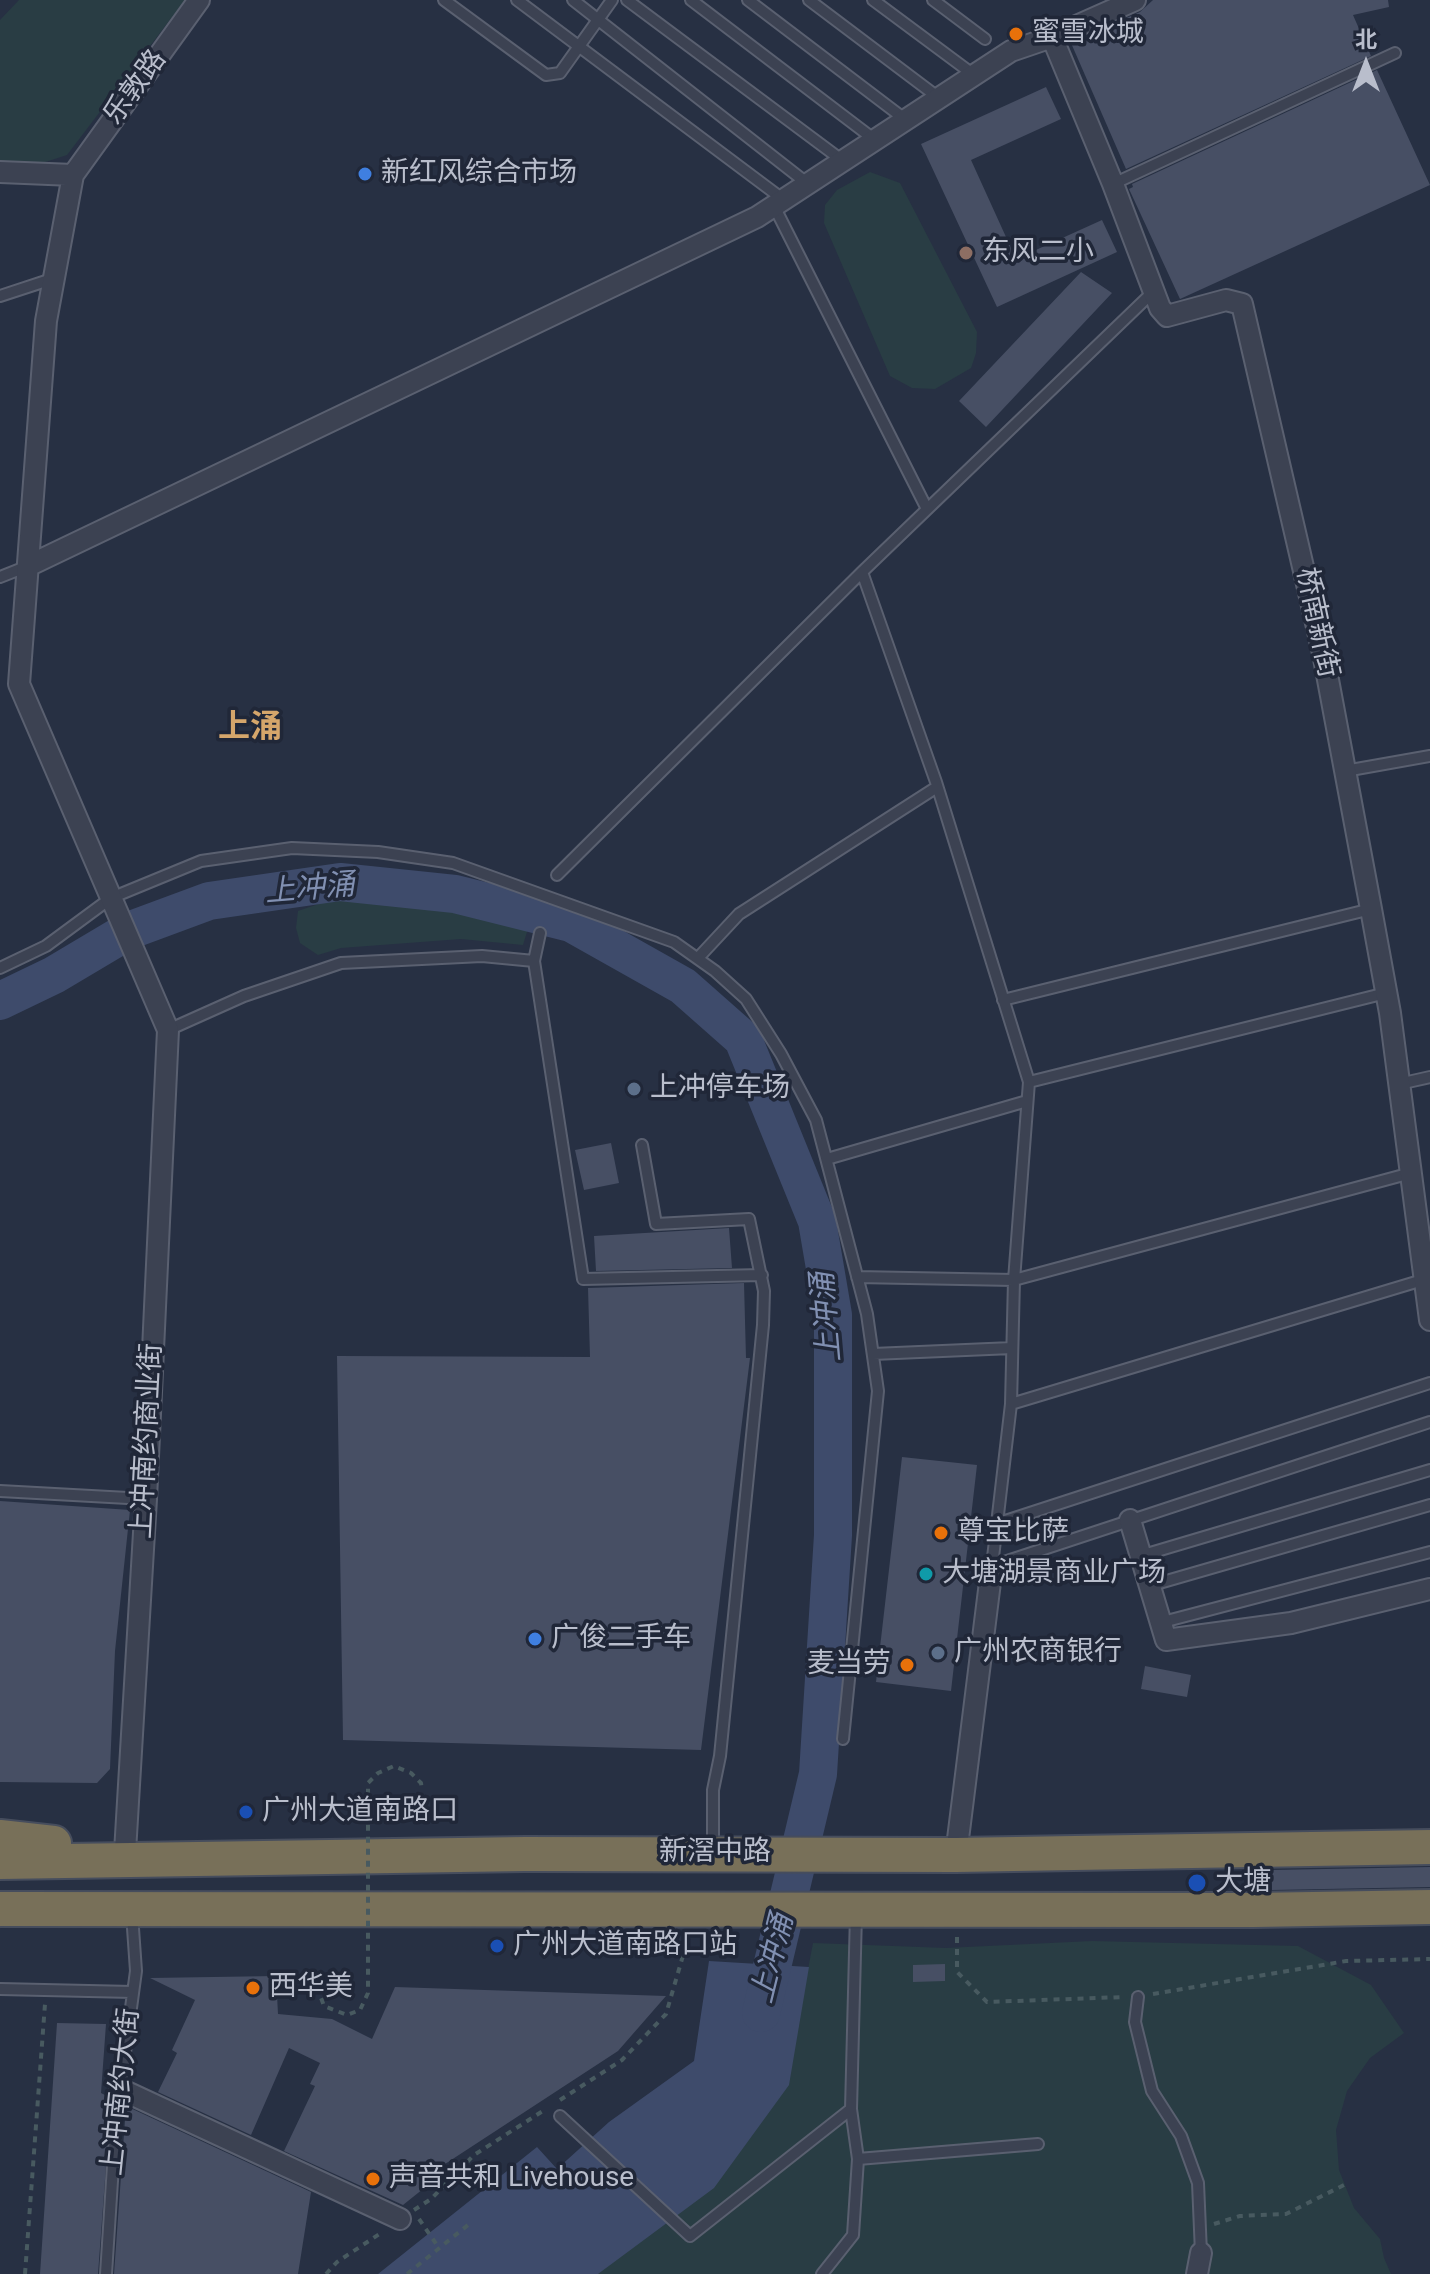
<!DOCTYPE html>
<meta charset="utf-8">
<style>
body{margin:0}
#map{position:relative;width:1430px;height:2274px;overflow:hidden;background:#273043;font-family:Roboto,"Noto Sans SC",sans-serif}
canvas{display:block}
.north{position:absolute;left:1326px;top:24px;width:80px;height:80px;-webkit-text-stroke:6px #202738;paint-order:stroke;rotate:0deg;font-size:22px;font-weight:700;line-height:32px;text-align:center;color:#b9becc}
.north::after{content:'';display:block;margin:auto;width:28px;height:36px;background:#b9becc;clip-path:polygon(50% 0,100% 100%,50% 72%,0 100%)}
</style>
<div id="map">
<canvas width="1430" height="2274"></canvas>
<div class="north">北</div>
</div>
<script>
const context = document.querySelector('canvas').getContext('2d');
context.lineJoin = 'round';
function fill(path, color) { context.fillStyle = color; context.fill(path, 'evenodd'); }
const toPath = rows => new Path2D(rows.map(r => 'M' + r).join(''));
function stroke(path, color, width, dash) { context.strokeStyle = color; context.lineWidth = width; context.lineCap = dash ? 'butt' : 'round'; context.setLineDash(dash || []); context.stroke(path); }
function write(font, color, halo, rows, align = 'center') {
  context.font = font + ' Roboto,"Noto Sans SC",sans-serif'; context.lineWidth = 7; context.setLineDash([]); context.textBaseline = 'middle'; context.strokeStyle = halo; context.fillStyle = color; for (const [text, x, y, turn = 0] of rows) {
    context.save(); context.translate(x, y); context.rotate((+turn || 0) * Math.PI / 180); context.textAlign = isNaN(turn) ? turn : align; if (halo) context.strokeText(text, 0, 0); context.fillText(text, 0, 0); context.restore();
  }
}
fill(toPath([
 [19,0,185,0,67,155,33,166,0,165,0,20],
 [870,172,900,183,977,332,976,353,971,368,935,389,912,388,890,376,824,223,825,205,837,190],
 [339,897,469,908,530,922,523,945,461,939,341,948,318,955,300,943,296,928,298,911],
 [1092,1941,1298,1946,1371,1985,1404,2033,1370,2058,1347,2091,1336,2130,1339,2170,1354,2208,1380,2239,1384,2258,1391,2274,598,2274,608,2266,804,1990,813,1943,946,1948]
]), '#293d44');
fill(toPath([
 [709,1961,809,1967,789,2085,714,2188,598,2274,378,2274,537,2147,557,2169,609,2122,694,2061]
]), '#3e4b6b');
stroke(toPath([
 [0,1001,54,975,128,931,209,901,340,882,455,894,571,923,683,986,743,1039,817,1221,833,1315,833,1535,818,1774,761,2013]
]), '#3e4b6b', 38);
fill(toPath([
 [1153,0,1388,0,1389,7,1353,15,1371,56,1126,169,1071,43,1140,12],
 [1377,70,1430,185,1180,299,1129,189,1133,187,1132,184],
 [1046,87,1061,119,971,160,1016,259,1102,220,1117,252,997,307,921,144],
 [1081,272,1112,293,986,427,959,401],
 [611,1143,619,1183,584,1190,575,1150],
 [729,1228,732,1268,596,1271,594,1236],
 [744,1283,746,1358,750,1358,701,1750,343,1740,337,1356,590,1357,588,1288],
 [902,1457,977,1465,951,1691,876,1682],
 [0,1501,130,1510,115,1651,110,1769,97,1783,0,1782],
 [1145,1666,1191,1675,1187,1697,1141,1689],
 [1430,1867,1430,1887,1272,1890,1272,1870],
 [945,1964,945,1981,913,1982,913,1965],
 [276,1976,278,2014,332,2019,372,2039,395,1987,666,1996,618,2051,442,2166,448,2169,403,2205,284,2151,315,2086,310,2084,320,2063,289,2048,251,2135,158,2092,177,2053,172,2050,195,2000,150,1978],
 [57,2023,106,2024,101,2093,111,2098,98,2274,40,2274],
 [126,2106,311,2192,298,2274,114,2274]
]), '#474f64');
const lane = toPath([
 [444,0,546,75,560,73,612,0],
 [517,0,784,200],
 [573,0,808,184],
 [627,0,843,161],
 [691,0,875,140],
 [748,0,906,120],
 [809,0,939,98],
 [873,0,974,75],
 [933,0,985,39],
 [1113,184,1395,53],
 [774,206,927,509],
 [0,296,52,279],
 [862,572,936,782,1029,1082,1014,1280,1011,1404,992,1566,1430,1422],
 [0,577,28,566],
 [1345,771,1430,756],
 [557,875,862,572,1154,291],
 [540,933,534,961,583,1279,762,1275],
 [698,958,739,914,937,787],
 [0,968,46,946,111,898,201,861,292,848,378,852,453,863,674,942,715,971,746,999,781,1054,816,1120,867,1314,878,1391,843,1739],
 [1003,1000,1371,909],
 [168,1030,244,996,341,963,482,956,534,961],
 [1029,1082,1386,993],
 [1399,1084,1430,1077],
 [642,1145,656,1224,749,1219,764,1291,763,1325,720,1756,713,1790,713,1851],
 [827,1159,1027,1101],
 [857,1277,1014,1280,1411,1173],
 [873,1354,1012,1348],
 [1011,1404,1426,1279],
 [0,1491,146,1499],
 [996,1524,1430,1383],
 [1140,1556,1430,1470],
 [1149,1586,1430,1505],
 [1159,1623,1430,1552],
 [856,1914,851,2109,858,2159,1038,2144],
 [0,1989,133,1992],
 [1138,1997,1135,2022,1152,2091,1181,2136,1198,2183,1201,2253],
 [560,2116,690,2236,851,2109],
 [106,2274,116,2119,136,1971,132,1914],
 [822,2274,853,2235,858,2159]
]);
const street = toPath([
 [1052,37,1113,184,1160,308,1167,316,1226,300,1242,304,1323,653,1371,909,1390,1013,1430,1320],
 [0,172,73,175],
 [28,566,757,217,1011,51,1052,37,1135,0],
 [1130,1520,1166,1640,1291,1623,1430,1589],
 [125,1852,146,1499,168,1030,19,684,46,321,73,175,199,0],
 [956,1855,992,1566],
 [120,2089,400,2219],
 [1197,2274,1201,2253]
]);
const highway = toPath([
 [0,1837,54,1843],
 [0,1862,525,1854,956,1855,1430,1847],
 [0,1909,1254,1910,1430,1907]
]);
stroke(lane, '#5a6070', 14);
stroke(street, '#5a6070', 24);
stroke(highway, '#464d5d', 38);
stroke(toPath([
 [957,1937,957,1972,987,2002,1124,1997],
 [1153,1994,1346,1961,1430,1959],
 [560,2100,622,2060,666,2014,689,1935],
 [414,2210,431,2199,474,2155,546,2109],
 [419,2219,439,2248],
 [1214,2224,1240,2216,1286,2214,1344,2185],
 [25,2274,45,2004],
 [326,2274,337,2262,381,2233],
 [407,2274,468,2225]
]), '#485a60', 4, [6, 6]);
stroke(lane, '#3c4252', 10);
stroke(street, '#3c4252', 20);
stroke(highway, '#787059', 34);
stroke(toPath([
 [317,1987,324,2006,347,2015,360,2010,368,1993,368,1783,378,1773,394,1766,411,1773,421,1783,422,1790]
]), '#485a60', 4, [6, 6]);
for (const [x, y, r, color] of [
 [1016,34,8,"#e8710a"],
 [365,174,8,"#3f7fe0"],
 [966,253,8,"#8d6e63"],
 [634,1089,8,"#5c6f8a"],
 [941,1533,8,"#e8710a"],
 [926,1574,8,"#0f9aa8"],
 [535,1639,8,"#3f7fe0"],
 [938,1653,8,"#5c6f8a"],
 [907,1665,8,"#e8710a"],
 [246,1812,8,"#1a4fb4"],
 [1197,1883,10,"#1a4fb4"],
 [497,1946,8,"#1a4fb4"],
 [253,1988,8,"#e8710a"],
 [373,2179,8,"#e8710a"]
]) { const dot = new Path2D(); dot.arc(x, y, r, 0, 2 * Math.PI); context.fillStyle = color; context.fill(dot); stroke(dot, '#202738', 3); }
write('28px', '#b9becc', '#202738', [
 ["蜜雪冰城",1032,34],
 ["新红风综合市场",381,174],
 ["东风二小",982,253],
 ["上冲停车场",650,1089],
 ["尊宝比萨",957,1533],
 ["大塘湖景商业广场",942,1574],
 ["广俊二手车",551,1639],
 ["广州农商银行",954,1653],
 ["麦当劳",891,1665,"right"],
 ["广州大道南路口",262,1812],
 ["大塘",1215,1883],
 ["广州大道南路口站",513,1946],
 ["西华美",269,1988],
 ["声音共和 Livehouse",389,2179]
], 'left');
write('28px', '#b9becc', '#202738', [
 ["乐敦路",136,88,-54],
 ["桥南新街",1316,623,78],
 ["上冲南约商业街",148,1441,-87],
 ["新滘中路",715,1853],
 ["上冲南约大街",122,2092,-84]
]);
write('italic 30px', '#8190b2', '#202738', [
 ["上冲涌",310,890,-5],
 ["上冲涌",828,1317,-95],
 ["上冲涌",774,1959,-76]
]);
write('bold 32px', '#d5a66b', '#202738', [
 ["上涌",250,729]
]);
</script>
